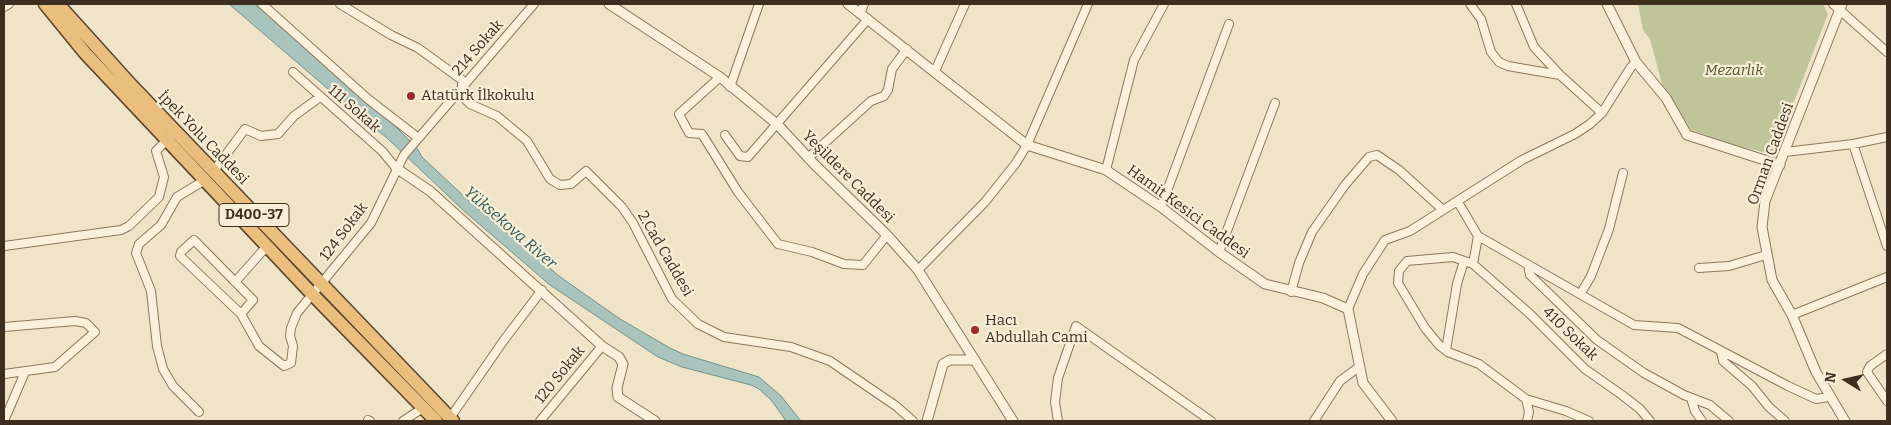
<!DOCTYPE html>
<meta charset="utf-8">
<style>
body{margin:0}
#map{position:relative;width:1891px;height:425px;overflow:hidden;background:#f0e4c8;font-family:Bitter,serif}
canvas{display:block}
.frame{position:absolute;inset:0;border:5px solid #3d2e20;pointer-events:none}
.north{position:absolute;left:1821px;top:355px;width:50px;height:50px;-webkit-text-stroke:4px #f7eed8;paint-order:stroke;rotate:280deg;font-size:14px;font-weight:700;line-height:20px;text-align:center;color:#3d2e20}
.north::after{content:'';display:block;margin:auto;width:18px;height:22px;background:#3d2e20;clip-path:polygon(50% 0,100% 100%,50% 72%,0 100%)}
</style>
<div id="map">
<canvas width="1891" height="425"></canvas>
<div class="frame"></div>
<div class="north">N</div>
</div>
<script>
const context = document.querySelector('canvas').getContext('2d');
context.lineJoin = 'round';
function fill(path, color) { context.fillStyle = color; context.fill(path, 'evenodd'); }
const toPath = rows => new Path2D(rows.map(r => 'M' + r).join(''));
function stroke(path, color, width, dash) { context.strokeStyle = color; context.lineWidth = width; context.lineCap = dash ? 'butt' : 'round'; context.setLineDash(dash || []); context.stroke(path); }
function write(font, color, halo, rows, align = 'center') {
  context.font = font + ' Bitter,serif'; context.lineWidth = 4.5; context.setLineDash([]); context.textBaseline = 'middle'; context.strokeStyle = halo; context.fillStyle = color; for (const [text, x, y, turn = 0] of rows) {
    context.save(); context.translate(x, y); context.rotate((+turn || 0) * Math.PI / 180); context.textAlign = isNaN(turn) ? turn : align; if (halo) context.strokeText(text, 0, 0); context.fillText(text, 0, 0); context.restore();
  }
}
fill(toPath([
 [1638,4,1823,4,1828,14,1775,151,1771,154,1734,145,1691,130,1662,84,1650,39,1643,30]
]), '#bfc49a');
const water = toPath([
 [229,4,255,4,383,114,417,148,422,157,469,201,559,276,620,319,670,348,683,354,759,377,781,396,801,421,786,421,772,401,759,389,751,385,682,367,658,357,550,285,463,210,386,137,370,125,229,4]
]);
fill(water, '#a9c4bc');
stroke(water, '#6f938a', 1);
const minor = toPath([
 [262,4,368,99,417,137],
 [340,4,391,35,418,48,462,80,462,88,466,100,470,104,497,116,527,141,550,179,560,185,571,184,586,171,622,207,633,223,672,299,698,324,724,337,791,347,830,361,896,406,913,421],
 [1470,4,1481,19,1491,52,1499,62,1508,66,1560,75],
 [1516,4,1534,47,1560,75,1602,113],
 [1833,4,1887,52],
 [4,7,9,4],
 [860,14,864,4],
 [935,71,965,4],
 [293,72,382,151,396,168],
 [720,77,679,114,689,133,702,134,738,192,778,244,812,252,844,264,863,265,887,235],
 [730,87,759,4],
 [725,135,740,156,748,157,868,19],
 [1853,144,1887,246],
 [1785,152,1853,144,1887,137],
 [808,158,871,101,884,96,888,90,892,69,907,49],
 [1106,170,1134,60,1164,4],
 [213,172,245,129,261,136,278,134,294,116,320,97],
 [1458,202,1478,236,1473,264],
 [1161,207,1229,24],
 [1478,236,1634,325,1678,328,1788,386,1816,399,1829,397],
 [4,246,121,230,129,226,159,197,164,177,156,151,169,138],
 [1219,252,1275,103],
 [1528,265,1530,275,1597,340,1644,373,1684,395,1710,405,1729,421],
 [1699,268,1729,266,1766,255],
 [918,270,985,202,1016,163,1027,145,1088,4],
 [235,282,267,246],
 [1291,292,1299,263,1312,232,1345,185,1369,157,1377,155,1399,170,1442,209],
 [1581,293,1591,276,1609,229,1623,173],
 [1348,309,1363,274,1385,240,1410,231,1522,160,1575,134,1590,124,1602,113,1631,67,1636,62],
 [241,314,253,300,194,240,181,252,180,256,241,314,259,346,284,366,291,363,293,346,290,336,291,328,297,313,371,223,404,155,534,4],
 [1792,315,1887,277],
 [4,327,75,321,86,323,95,332,55,367,4,374],
 [1446,350,1457,284,1464,261],
 [1721,352,1723,361,1752,386,1769,407,1785,421],
 [1887,354,1870,366,1867,372,1887,401],
 [1691,398,1695,411,1702,421],
 [1526,399,1566,411,1589,421],
 [199,412,173,386,163,369,157,346,151,291,136,253,139,244,161,225,177,197,205,180],
 [450,418,504,340,542,290],
 [368,420,370,421],
 [4,421,25,372],
 [403,421,423,408],
 [540,421,602,346],
 [1058,421,1055,402,1058,378,1076,326,1211,421],
 [1314,421,1340,381,1359,367],
 [1527,421,1529,412,1526,399,1479,364,1448,352,1439,345,1425,328,1398,283,1399,271,1407,261,1453,257,1473,264,1530,314,1585,369,1622,395,1640,409,1650,421]
]);
const tertiary = toPath([
 [609,4,720,77,778,125,814,164,887,235,918,270,1013,421],
 [848,4,1027,145,1106,170,1161,207,1219,252,1265,284,1323,298,1348,309,1363,383,1392,421],
 [1607,4,1636,62,1666,98,1687,135,1780,165],
 [1842,4,1765,201,1762,227,1772,280,1792,315,1816,372,1845,421],
 [396,168,430,191,602,346,619,357,623,364,617,388,618,397,655,421],
 [927,421,943,364,950,360,975,360]
]);
const trunk = toPath([
 [45,4,85,53,313,295,436,421],
 [58,4,132,86,453,421]
]);
stroke(minor, '#8d765c', 10);
stroke(tertiary, '#8d765c', 11);
stroke(trunk, '#5b4430', 15);
stroke(minor, '#faf1dc', 8);
stroke(tertiary, '#faf1dc', 9);
stroke(trunk, '#eabe7c', 12);
for (const [x, y, r, color] of [
 [411,96,5,"#9e2a2b"],
 [975,330,5,"#9e2a2b"]
]) { const dot = new Path2D(); dot.arc(x, y, r, 0, 2 * Math.PI); context.fillStyle = color; context.fill(dot); stroke(dot, '#f7eed8', 2); }
for (const [x, y, w] of [
 [254,215,70]
]) { const box = new Path2D(); box.roundRect(x - w / 2, y - 11.5, w, 23, 4); context.fillStyle = '#f7eed8'; context.fill(box); stroke(box, '#3d2e20', 1); }
write('bold 14px', '#3d2e20', null, [
 ["D400-37",254,215]
]);
write('15px', '#3d2e20', '#f7eed8', [
 ["214 Sokak",478,48,-49],
 ["111 Sokak",354,109,41],
 ["İpek Yolu Caddesi",203,138,46],
 ["Orman Caddesi",1771,154,-70],
 ["Yeşildere Caddesi",848,177,45],
 ["Hamit Kesici Caddesi",1188,212,36],
 ["124 Sokak",344,232,-53],
 ["2.Cad Caddesi",665,254,60],
 ["410 Sokak",1570,334,44],
 ["120 Sokak",560,375,-51]
]);
write('italic 15px', '#4d5a26', '#f7eed8', [
 ["Mezarlık",1734,71]
]);
write('15px', '#3d2e20', '#f7eed8', [
 ["Atatürk İlkokulu",421,96],
 ["Hacı",985,321],
 ["Abdullah Cami",985,338]
], 'left');
write('italic 16px', '#2f5d5a', '#f7eed8', [
 ["Yüksekova River",510,228,41]
]);
</script>
